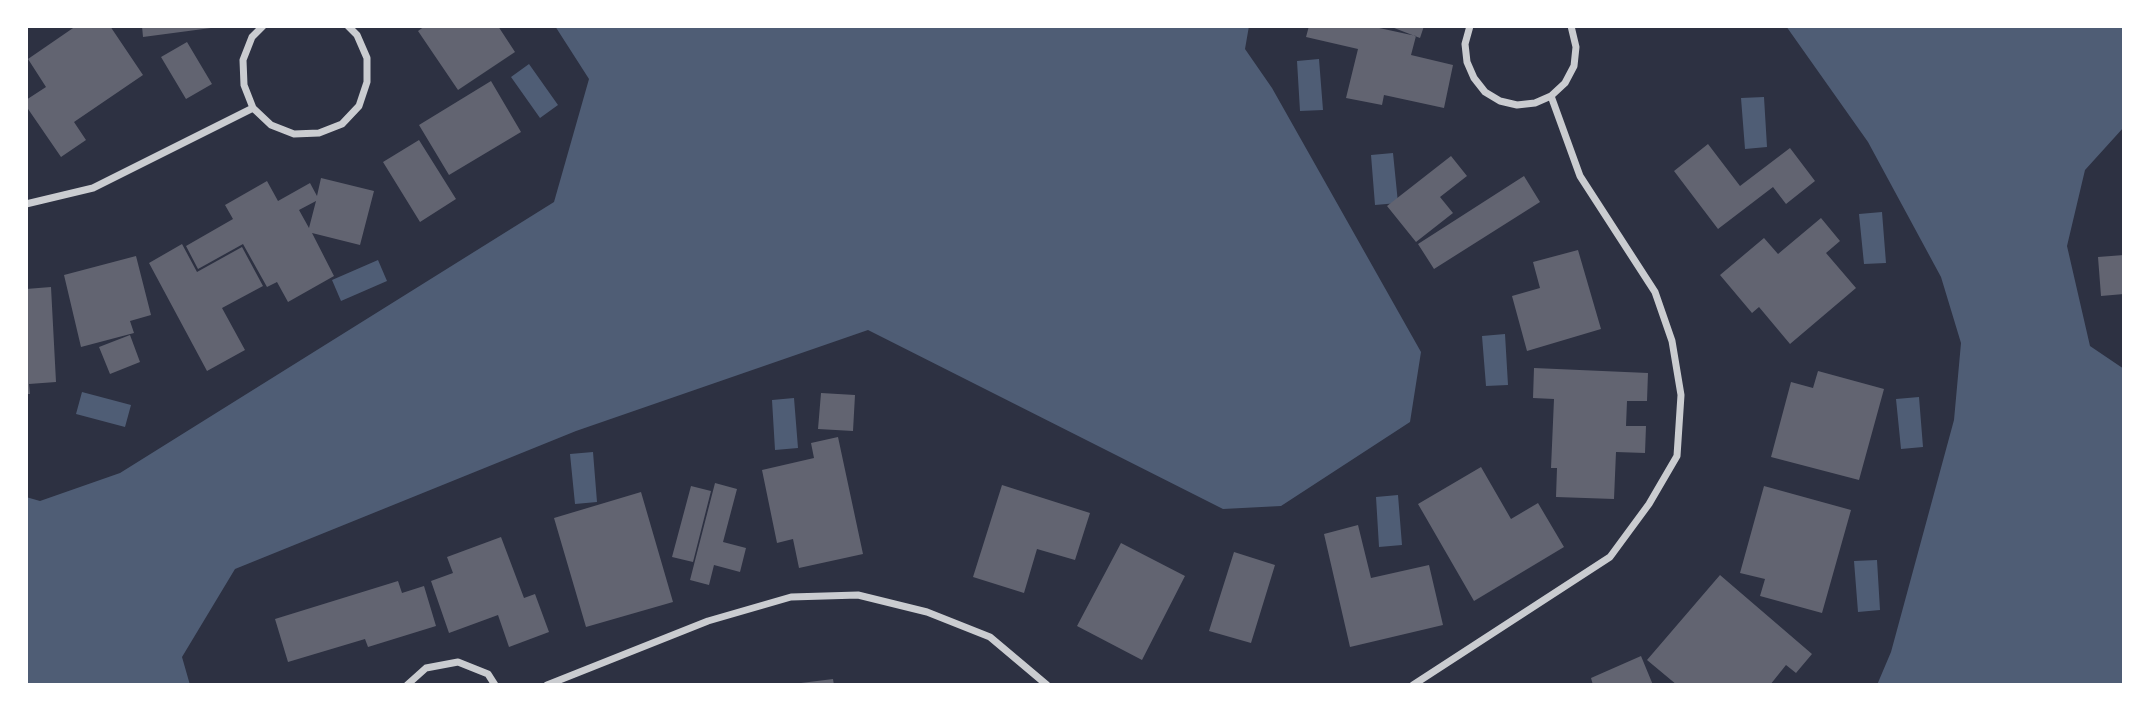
<!DOCTYPE html>
<style>
body{margin:0}
#map{position:relative;width:2150px;height:711px;overflow:hidden;background:#2d3142;font-family:"DejaVu Sans",sans-serif}
canvas{display:block}
.frame{position:absolute;inset:0;border:28px solid #fff;pointer-events:none}
</style>
<div id="map">
<canvas width="2150" height="711"></canvas>
<div class="frame"></div>
</div>
<script>
const context = document.querySelector('canvas').getContext('2d');
context.lineJoin = 'round';
function fill(path, color) { context.fillStyle = color; context.fill(path, 'evenodd'); }
const toPath = rows => new Path2D(rows.map(r => 'M' + r).join(''));
function stroke(path, color, width, dash) { context.strokeStyle = color; context.lineWidth = width; context.lineCap = dash ? 'butt' : 'round'; context.setLineDash(dash || []); context.stroke(path); }
fill(toPath([
 [555,26,1249,26,1245,49,1272,88,1421,352,1410,422,1281,506,1223,509,868,330,576,431,235,569,182,657,190,685,26,685,26,497,40,501,120,473,554,202,589,79],
 [1786,26,2124,26,2124,127,2085,170,2067,246,2090,346,2124,369,2124,685,1877,685,1891,652,1954,420,1961,343,1941,277,1868,142],
 [1319,59,1323,110,1300,111,1297,61],
 [529,64,558,105,540,118,511,77],
 [1764,97,1767,147,1745,149,1741,98],
 [1393,153,1398,203,1375,205,1371,155],
 [1882,212,1886,263,1864,264,1859,214],
 [378,260,387,281,341,301,332,280],
 [1505,334,1508,385,1486,386,1482,336],
 [82,392,131,405,125,427,76,414],
 [1919,397,1923,447,1901,449,1896,399],
 [794,398,798,448,775,450,772,400],
 [593,452,597,502,575,504,570,454],
 [1398,495,1402,545,1379,547,1376,497],
 [1877,560,1880,610,1858,612,1854,561]
]), '#4f5d75');
fill(toPath([
 [76,26,110,26,143,75,74,122,86,140,61,157,26,106,26,100,46,87,28,59],
 [142,26,211,26,211,28,143,37],
 [425,26,498,26,515,52,458,90,418,31],
 [1309,26,1370,26,1416,36,1411,55,1453,65,1444,108,1384,95,1382,105,1346,98,1358,49,1306,37],
 [1389,26,1424,26,1420,38],
 [187,42,212,84,186,99,161,57],
 [491,81,521,132,449,175,419,125],
 [419,140,456,199,420,222,383,162],
 [1708,144,1740,186,1790,148,1815,181,1786,204,1773,187,1718,229,1674,171],
 [1451,156,1467,176,1440,197,1453,213,1416,242,1387,206],
 [1524,176,1540,202,1434,269,1418,244],
 [321,178,374,191,360,245,312,233,334,276,288,302,277,282,267,287,243,244,198,269,186,246,233,219,225,205,267,181,278,201,310,183,317,196],
 [316,201,309,228,299,210],
 [1821,218,1840,241,1826,253,1856,288,1790,344,1759,307,1752,313,1720,275,1764,238,1778,254],
 [182,244,197,272,242,247,263,286,222,308,245,350,207,371,149,263],
 [1578,250,1601,329,1527,351,1512,296,1540,288,1533,262],
 [2124,255,2124,294,2101,296,2098,257],
 [136,256,151,315,130,321,134,333,81,347,64,275],
 [51,287,56,382,29,384,30,394,26,394,26,289],
 [130,335,140,362,110,374,99,347],
 [1534,368,1648,373,1647,401,1627,401,1626,426,1646,426,1645,453,1616,452,1614,499,1556,497,1557,468,1551,468,1554,399,1533,398],
 [1818,371,1884,389,1859,480,1771,457,1791,382,1813,388],
 [821,393,855,395,853,431,818,429],
 [838,437,863,554,799,568,793,539,777,543,762,470,814,458,811,443],
 [1481,467,1511,519,1538,503,1564,547,1474,601,1418,504],
 [715,483,737,489,723,542,746,548,740,572,714,565,709,585,690,580],
 [1002,485,1090,513,1075,560,1037,549,1024,593,973,577],
 [691,486,711,491,693,562,672,557],
 [1764,486,1851,510,1822,613,1760,596,1765,579,1740,573],
 [641,492,673,602,586,627,554,518],
 [1358,525,1371,578,1429,565,1443,625,1350,647,1324,534],
 [501,537,524,598,535,594,549,632,509,647,498,615,449,633,431,581,453,573,447,557],
 [1121,543,1185,576,1142,660,1077,626],
 [1234,552,1275,565,1251,643,1209,631],
 [1720,575,1812,654,1796,673,1786,665,1770,685,1677,685,1647,660],
 [398,581,402,593,424,586,436,626,368,647,365,639,288,662,275,619],
 [1641,656,1653,685,1593,685,1591,678],
 [833,679,834,685,801,685,801,683]
]), '#626471');
stroke(toPath([
 [263,26,252,37,243,60,244,85,253,108,271,125,294,134,319,133,342,124,359,106,367,82,367,58,357,35,348,26],
 [1470,26,1465,44,1467,62,1474,78,1485,92,1500,101,1517,105,1535,103,1551,96,1565,83,1574,66,1576,47,1571,26],
 [26,204,93,188,253,108],
 [407,685,426,668,458,662,488,674,495,685],
 [547,685,708,621,791,597,858,595,927,612,990,637,1047,685],
 [1413,685,1610,557,1649,504,1677,456,1681,395,1672,341,1655,292,1580,176,1551,96]
]), '#caccd0', 7);
</script>
